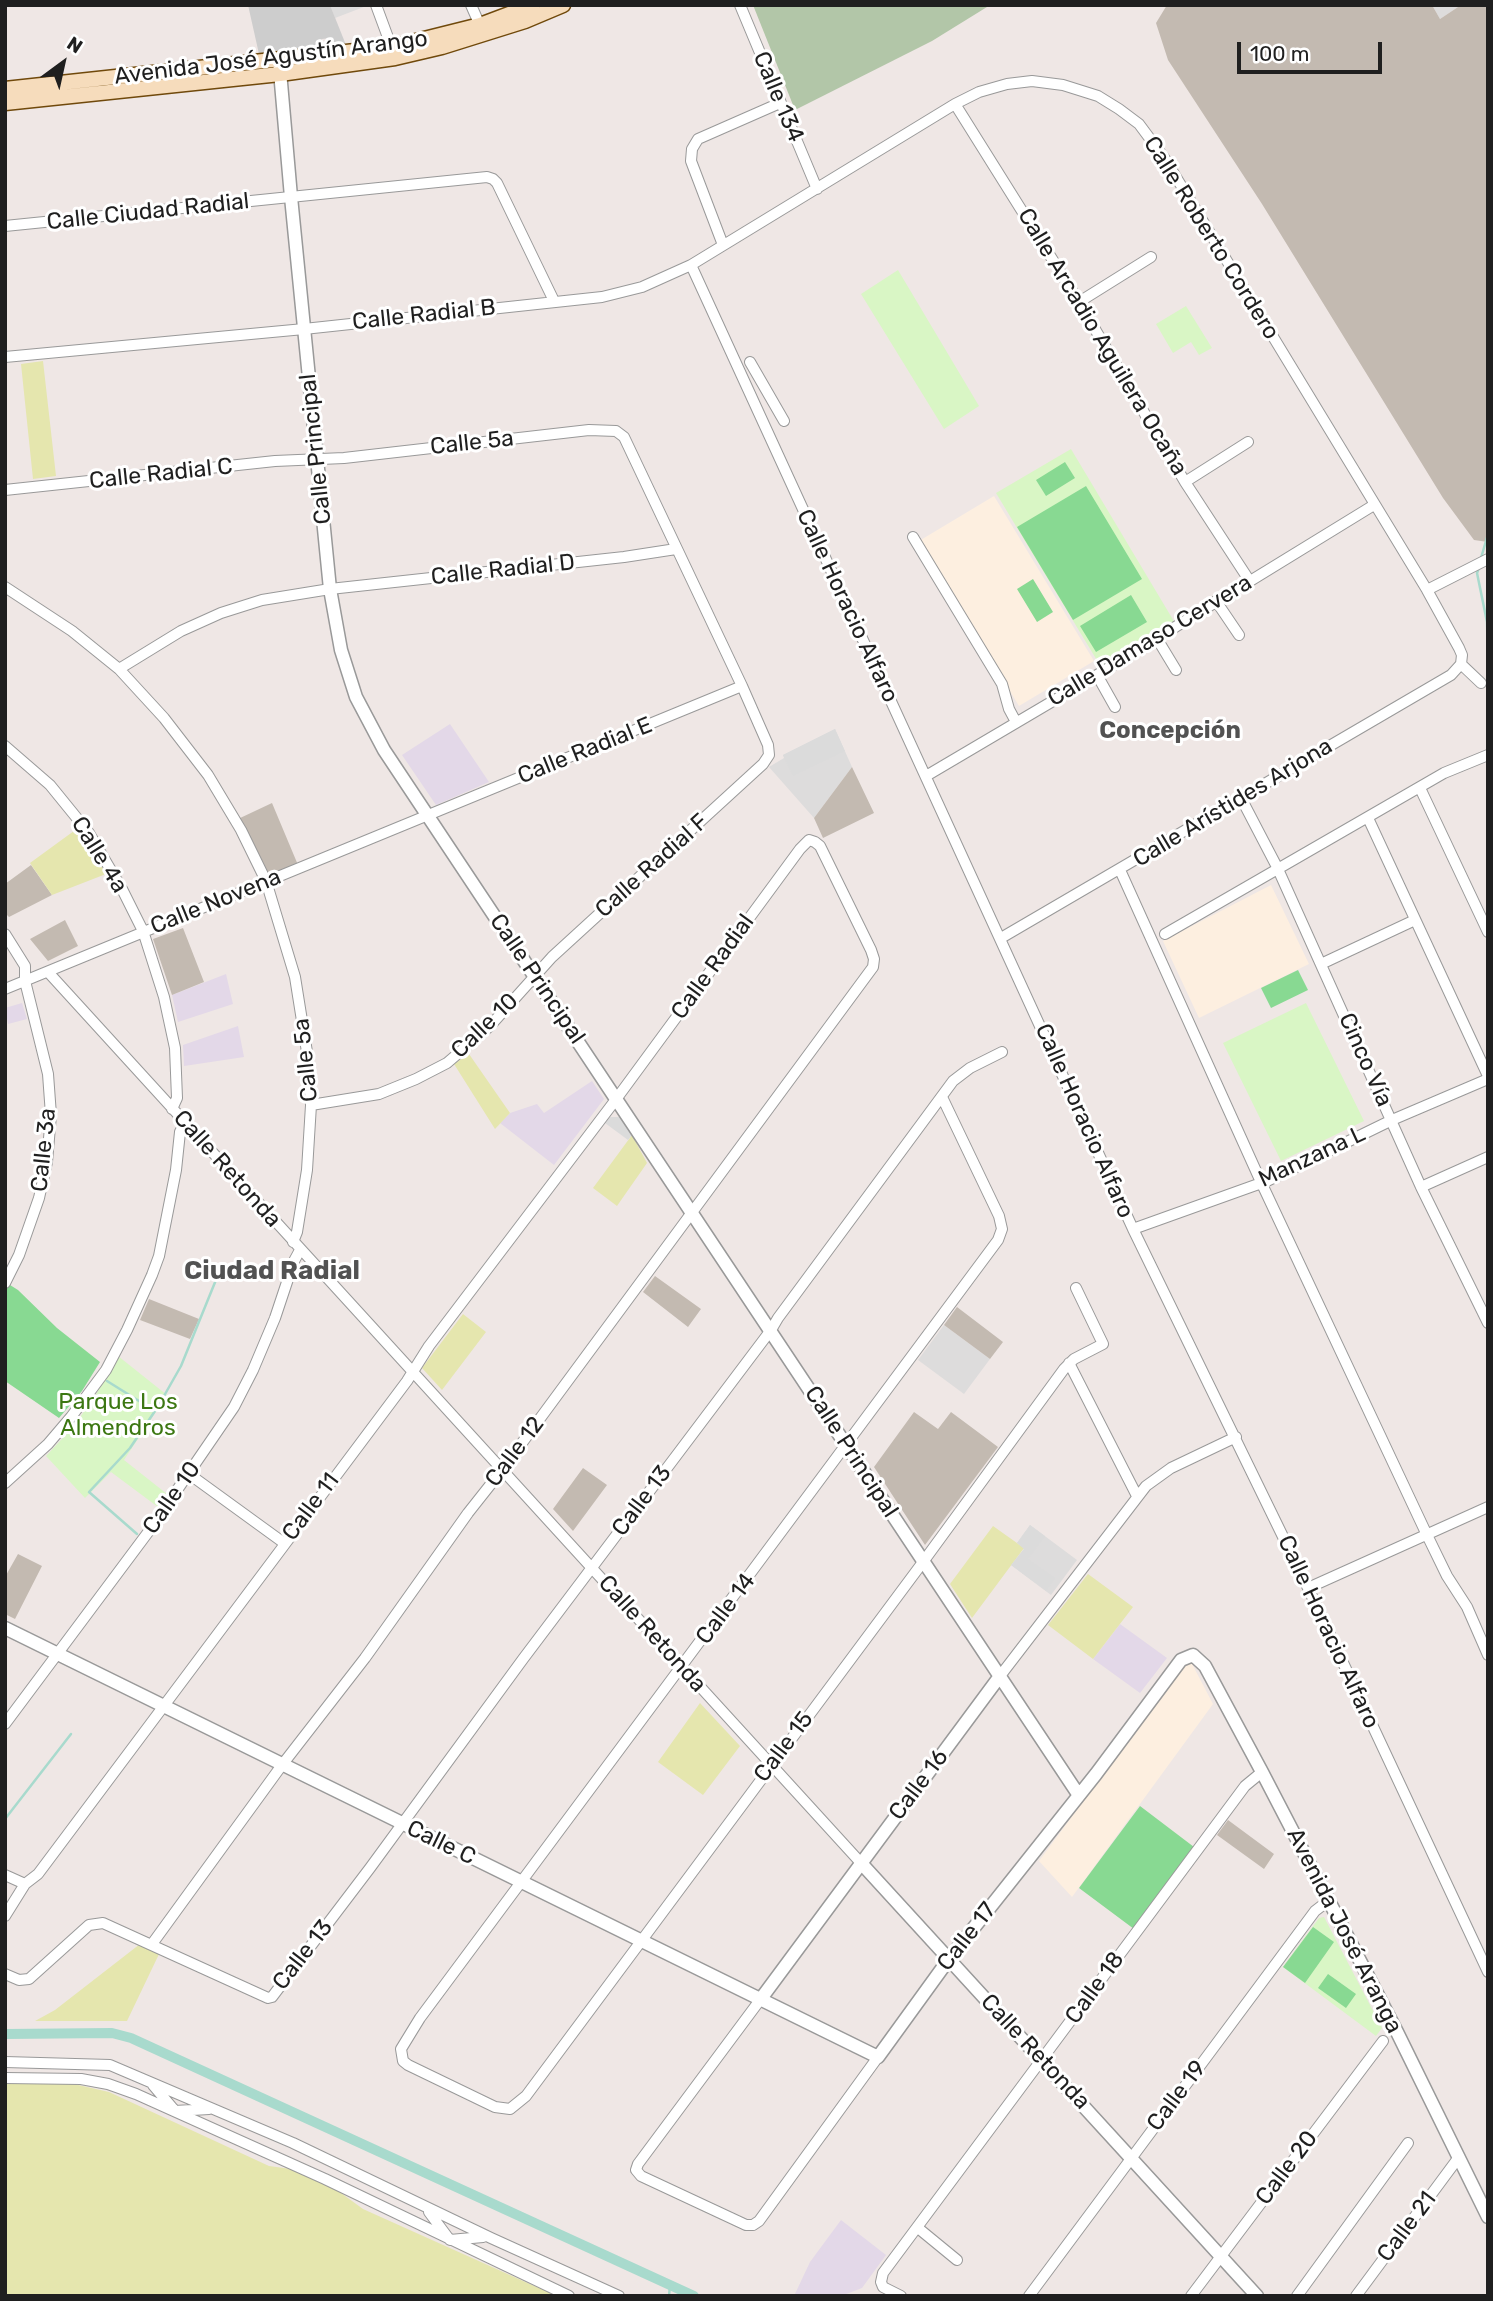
<!DOCTYPE html>
<meta charset="utf-8">
<style>
body{margin:0}
#map{position:relative;width:1493px;height:2301px;overflow:hidden;background:#efe7e5;font-family:Rubik,sans-serif}
canvas{display:block}
.frame{position:absolute;inset:0;border:7px solid #1f1f1f;pointer-events:none}
.north{position:absolute;left:28px;top:28px;width:70px;height:70px;-webkit-text-stroke:5px #fff;paint-order:stroke;rotate:33deg;font-size:19px;font-weight:700;line-height:28px;text-align:center;color:#1f1f1f}
.north::after{content:'';display:block;margin:auto;width:24px;height:32px;background:#1f1f1f;clip-path:polygon(50% 0,100% 100%,50% 72%,0 100%)}
.scale{position:absolute;left:1237px;top:42px;width:145px;height:32px;box-sizing:border-box;border:4px solid #1f1f1f;border-top:0;padding-left:9px;font-size:21px;line-height:24px;white-space:nowrap;color:#1f1f1f;-webkit-text-stroke:5px #fff;paint-order:stroke}
</style>
<div id="map">
<canvas width="1493" height="2301"></canvas>
<div class="frame"></div>
<div class="north">N</div>
<div class="scale">100 m</div>
</div>
<script>
const context = document.querySelector('canvas').getContext('2d');
context.lineJoin = 'round';
function fill(path, color) { context.fillStyle = color; context.fill(path, 'evenodd'); }
const toPath = rows => new Path2D(rows.map(r => 'M' + r).join(''));
function stroke(path, color, width, dash) { context.strokeStyle = color; context.lineWidth = width; context.lineCap = dash ? 'butt' : 'round'; context.setLineDash(dash || []); context.stroke(path); }
function write(font, color, halo, rows, align = 'center') {
  context.font = font + ' Rubik,sans-serif'; context.lineWidth = 6; context.setLineDash([]); context.textBaseline = 'middle'; context.strokeStyle = halo; context.fillStyle = color; for (const [text, x, y, turn = 0] of rows) {
    context.save(); context.translate(x, y); context.rotate((+turn || 0) * Math.PI / 180); context.textAlign = isNaN(turn) ? turn : align; if (halo) context.strokeText(text, 0, 0); context.fillText(text, 0, 0); context.restore();
  }
}
fill(toPath([
 [330,5,369,5,335,18],
 [1432,5,1461,5,1440,19],
 [835,729,852,767,814,818,769,767,784,758,783,755],
 [944,1325,990,1359,964,1394,918,1360],
 [1030,1525,1077,1560,1051,1595,1011,1565,1024,1549,1017,1543]
]), '#dddcdc');
fill(toPath([
 [450,724,489,782,436,805,402,755],
 [226,974,233,1004,178,1022,172,995],
 [22,1003,27,1019,8,1024,5,1008],
 [238,1026,244,1057,184,1066,183,1045],
 [592,1081,604,1099,554,1165,500,1123,510,1113,537,1104,544,1113],
 [1120,1624,1167,1658,1140,1693,1093,1659],
 [841,2220,886,2255,862,2288,841,2296,794,2296,810,2262]
]), '#e3d8e8');
fill(toPath([
 [994,496,1094,661,1019,706,919,541],
 [1271,885,1309,964,1199,1018,1163,941],
 [1191,1662,1213,1704,1072,1897,1039,1861,1185,1664]
]), '#fdefe0');
fill(toPath([
 [248,5,330,5,346,45,332,46,331,38,322,39,322,47,259,54]
]), '#cdcdcd');
fill(toPath([
 [1167,5,1432,5,1440,19,1461,5,1488,5,1488,542,1474,540,1443,498,1262,204,1168,60,1156,23],
 [852,767,874,813,823,838,814,818],
 [272,803,298,865,271,873,265,870,238,819],
 [31,865,52,895,9,917,5,913,5,884],
 [65,920,78,946,48,961,30,939],
 [183,928,204,982,172,995,153,939],
 [655,1276,701,1309,688,1327,643,1292],
 [149,1299,199,1319,190,1339,140,1320],
 [957,1307,1003,1342,990,1359,944,1325],
 [914,1412,938,1429,951,1412,998,1447,925,1545,874,1467],
 [583,1468,607,1485,573,1531,553,1509],
 [18,1554,42,1566,15,1619,5,1614,5,1577],
 [1228,1820,1274,1854,1264,1869,1217,1835]
]), '#c3bab1');
fill(toPath([
 [43,361,56,476,33,479,21,364],
 [78,828,106,874,52,895,30,863],
 [469,1054,510,1113,495,1129,454,1064],
 [632,1135,647,1163,617,1206,593,1188],
 [463,1314,486,1332,442,1390,422,1368],
 [993,1526,1024,1548,972,1618,950,1584],
 [1088,1574,1133,1607,1093,1659,1048,1625],
 [700,1703,740,1746,703,1795,658,1762],
 [140,1944,160,1952,127,2021,35,2021,55,2010],
 [65,2082,109,2092,269,2166,291,2169,330,2185,363,2209,541,2289,561,2296,5,2296,5,2083]
]), '#e5e6ae');
fill(toPath([
 [753,5,987,5,987,7,932,41,795,110]
]), '#b2c6a8');
fill(toPath([
 [898,270,979,406,944,429,861,294],
 [1186,306,1212,348,1199,355,1191,342,1173,353,1156,324],
 [1071,449,1175,623,1101,667,996,493],
 [1306,1003,1364,1121,1281,1161,1223,1043],
 [118,1356,167,1395,124,1460,167,1494,158,1507,111,1472,85,1498,46,1456,73,1427,95,1396],
 [1324,1917,1382,2028,1376,2036,1283,1967,1319,1918]
]), '#d9f6c5');
fill(toPath([
 [1065,462,1075,478,1046,496,1036,480],
 [1086,486,1142,579,1073,620,1017,527],
 [1033,579,1053,612,1037,622,1017,589],
 [1131,595,1147,622,1096,652,1080,626],
 [1298,970,1308,990,1271,1008,1261,988],
 [5,1269,10,1285,18,1290,57,1328,100,1362,82,1391,59,1418,5,1381],
 [1140,1806,1194,1847,1134,1929,1079,1888],
 [1313,1927,1334,1942,1305,1983,1283,1967],
 [1328,1974,1356,1994,1346,2008,1318,1988]
]), '#88d992');
fill(toPath([
 [835,729,845,751,793,776,783,755],
 [610,1117,620,1117,632,1135,628,1140,605,1123],
 [1030,1525,1045,1536,1028,1559,1055,1578,1046,1591,1011,1565,1024,1549,1017,1543]
]), '#dbdbdb');
stroke(toPath([
 [1481,558,1488,534],
 [1479,568,1477,573,1487,622,1488,665],
 [107,1381,155,1411,130,1448,89,1492,137,1534],
 [156,1410,181,1366,220,1270],
 [5,1819,71,1734],
 [669,2296,670,2285]
]), '#a8dacd', 2.5);
stroke(toPath([
 [5,2034,112,2033,131,2038,694,2296]
]), '#a8dacd', 10);
const minor = toPath([
 [376,5,393,51],
 [471,5,482,30],
 [740,5,817,189],
 [955,104,1079,302,1185,482,1249,580],
 [5,226,487,177,493,179,497,183,554,301],
 [723,245,691,161,692,149,698,139,780,103],
 [691,265,1133,1229,1308,1588,1488,1972],
 [1079,302,1151,257],
 [5,357,304,329,602,297,642,287,691,265,955,104,979,92,1007,84,1032,81,1063,85,1098,96,1119,109,1139,124,1165,159,1427,590,1459,648,1462,655,1461,664],
 [750,362,784,421],
 [1185,482,1248,442],
 [5,490,275,461,344,458,589,430,616,431,624,437,742,686,768,745,769,755,763,764,552,957,490,1026,447,1063,416,1079,379,1094,311,1105],
 [913,537,1002,684,1009,709,1016,722],
 [5,587,72,631,119,669,164,718,208,775,241,830,266,881,295,977,307,1052,311,1105,307,1170,297,1232,293,1242],
 [1427,590,1488,559],
 [1216,601,1239,635],
 [1156,637,1176,670],
 [1461,664,1481,683],
 [119,669,181,631,221,613,262,600,330,589,624,557,676,549],
 [1097,675,1115,707],
 [5,746,50,785,89,833,122,889,143,931,164,997,175,1048,177,1098,172,1109],
 [926,776,1097,675,1374,505],
 [1420,788,1488,932],
 [1241,798,1277,867,1421,1187,1488,1323],
 [1368,818,1488,1076],
 [1120,870,1261,1182,1427,1535,1447,1576,1467,1607,1488,1655],
 [5,934,25,966,25,981,48,1074,51,1115,47,1162,39,1198,19,1255,5,1283],
 [1165,934,1444,773,1488,755],
 [1001,938,1451,675,1461,664],
 [1321,964,1415,920],
 [48,972,861,1863],
 [5,989,742,686],
 [942,1097,999,1216,1002,1229,998,1240,420,2018,401,2049,403,2061,408,2065,495,2107,510,2109,526,2096,923,1562,1064,1369,1074,1359,1103,1344,1076,1288],
 [1421,1187,1488,1157],
 [1133,1229,1267,1181,1392,1120,1488,1079],
 [1069,1363,1137,1496],
 [189,1474,284,1543],
 [5,1483,48,1444,71,1417,106,1370,127,1330,152,1275,159,1256,176,1170,180,1132,185,1123],
 [1308,1588,1488,1507],
 [1000,1676,1146,1486,1171,1468,1236,1437],
 [5,1724,149,1531,234,1407,253,1370,275,1318,294,1261,300,1250],
 [5,1875,25,1884],
 [5,1916,25,1884,38,1874,407,1381,429,1346,617,1098,800,849,809,840,815,842,820,846,871,950,874,959,873,967,502,1470,468,1513,365,1658,282,1765,152,1944],
 [5,1974,19,1980,29,1979,89,1925,103,1923,268,1998,272,1997,370,1868,523,1659,771,1330,778,1318,953,1081,970,1068,1002,1052],
 [760,2000,638,2164,636,2170,641,2176,746,2225,753,2225,759,2221,878,2057],
 [5,2062,110,2065,293,2143,491,2238,619,2296],
 [5,2078,81,2079,108,2084,136,2094,325,2179,569,2296],
 [153,2085,175,2111],
 [175,2111,209,2109],
 [429,2212,449,2239],
 [918,2228,957,2260],
 [450,2240,483,2237],
 [901,2296,883,2287,881,2282,883,2273,1245,1786,1262,1772],
 [1029,2296,1315,1911,1328,1901],
 [1191,2296,1383,2041],
 [1297,2296,1408,2143],
 [1356,2296,1459,2157]
]);
const tertiary = toPath([
 [279,60,291,197,330,589,341,650,356,697,384,750,1078,1794],
 [5,1628,878,2057,949,1959,1096,1774,1181,1660,1193,1655,1205,1666,1262,1772,1397,2032,1488,2217],
 [861,1863,1257,2296],
 [760,2000,1000,1676]
]);
const secondary = toPath([
 [5,89,392,47,480,25,533,5],
 [5,103,280,74,395,58,442,47,525,21,563,5]
]);
stroke(minor, '#999', 12);
stroke(tertiary, '#999', 15);
stroke(secondary, '#70490b', 17);
stroke(minor, '#fff', 10);
stroke(tertiary, '#fff', 12);
stroke(secondary, '#f6dcbc', 14);
write('23px', '#1f1f1f', '#fff', [
 ["Avenida José Agustín Arango",271,58,-7],
 ["Calle 134",778,97,67],
 ["Calle Ciudad Radial",148,212,-6],
 ["Calle Roberto Cordero",1211,238,58],
 ["Calle Radial B",424,315,-6],
 ["Calle Arcadio Aguilera Ocaña",1102,342,59],
 ["Calle 5a",472,443,-6],
 ["Calle Principal",316,449,-96],
 ["Calle Radial C",161,474,-6],
 ["Calle Radial D",503,570,-6],
 ["Calle Horacio Alfaro",847,606,65],
 ["Calle Damaso Cervera",1150,641,-31],
 ["Calle Radial E",585,751,-22],
 ["Calle Arístides Arjona",1233,803,-31],
 ["Calle 4a",99,855,58],
 ["Calle Radial F",652,866,-42],
 ["Calle Novena",216,902,-22],
 ["Calle Radial",713,967,-54],
 ["Calle Principal",537,979,56],
 ["Calle 10",485,1026,-44],
 ["Calle 5a",306,1060,-96],
 ["Cinco Vía",1365,1060,66],
 ["Calle Horacio Alfaro",1084,1121,66],
 ["Calle 3a",44,1150,-84],
 ["Manzana L",1312,1157,-25],
 ["Calle Retonda",227,1169,48],
 ["Calle 12",515,1452,-53],
 ["Calle Principal",851,1452,57],
 ["Calle 10",172,1498,-55],
 ["Calle 13",642,1501,-53],
 ["Calle 11",311,1507,-53],
 ["Calle 14",726,1609,-53],
 ["Calle Horacio Alfaro",1328,1632,65],
 ["Calle Retonda",652,1634,48],
 ["Calle 15",784,1747,-53],
 ["Calle 16",919,1785,-53],
 ["Calle C",441,1843,26],
 ["Avenida José Aranga",1344,1931,63],
 ["Calle 17",967,1937,-52],
 ["Calle 13",303,1955,-52],
 ["Calle 18",1095,1988,-54],
 ["Calle Retonda",1035,2052,47],
 ["Calle 19",1177,2096,-53],
 ["Calle 20",1287,2168,-53],
 ["Calle 21",1407,2227,-53]
]);
write('23px', '#3c7712', '#fff', [
 ["Parque Los",118,1402],
 ["Almendros",118,1428]
]);
write('bold 24px', '#525252', '#fff', [
 ["Concepción",1170,731]
]);
write('bold 26px', '#525252', '#fff', [
 ["Ciudad Radial",272,1271]
]);
</script>
